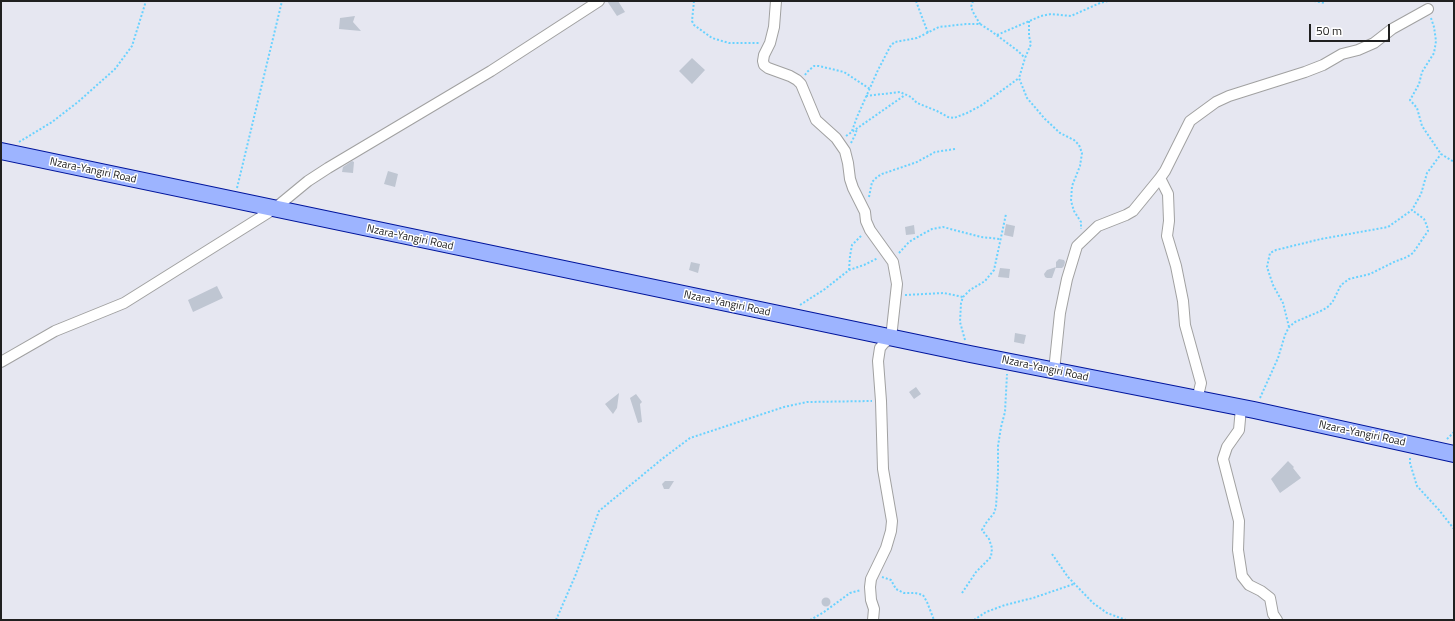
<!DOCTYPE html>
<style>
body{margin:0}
#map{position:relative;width:1455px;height:621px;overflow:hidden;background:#e6e7f1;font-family:"Titillium Web",sans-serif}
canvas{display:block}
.frame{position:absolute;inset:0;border:2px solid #202020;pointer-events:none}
.scale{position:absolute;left:1309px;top:24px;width:81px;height:18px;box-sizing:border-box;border:2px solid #202020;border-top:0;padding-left:5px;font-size:12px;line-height:14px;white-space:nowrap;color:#202020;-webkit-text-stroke:3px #fff;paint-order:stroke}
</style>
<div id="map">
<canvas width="1455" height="621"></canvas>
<div class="frame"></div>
<div class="scale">50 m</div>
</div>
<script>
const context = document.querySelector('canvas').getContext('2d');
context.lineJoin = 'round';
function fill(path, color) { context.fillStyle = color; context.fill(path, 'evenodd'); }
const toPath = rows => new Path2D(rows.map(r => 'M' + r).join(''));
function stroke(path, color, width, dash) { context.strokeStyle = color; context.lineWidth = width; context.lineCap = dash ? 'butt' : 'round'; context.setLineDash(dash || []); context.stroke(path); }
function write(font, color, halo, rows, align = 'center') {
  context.font = font + ' "Titillium Web",sans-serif'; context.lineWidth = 3; context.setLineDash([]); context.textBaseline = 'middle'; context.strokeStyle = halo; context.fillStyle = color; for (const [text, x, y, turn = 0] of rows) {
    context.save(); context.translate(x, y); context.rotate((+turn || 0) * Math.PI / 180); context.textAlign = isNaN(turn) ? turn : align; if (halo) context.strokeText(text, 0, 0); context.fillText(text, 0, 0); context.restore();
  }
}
fill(toPath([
 [607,1,618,1,625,12,617,16],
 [355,16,353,22,361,31,339,29,340,18],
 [692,58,705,70,692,84,679,71],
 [352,161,354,162,353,173,342,172,343,167],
 [388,171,398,174,395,187,384,184],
 [1006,224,1015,226,1013,237,1004,235],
 [914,225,915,234,906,235,905,227],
 [1059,259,1064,260,1065,262,1064,266,1062,268,1056,268,1056,262],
 [691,262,700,264,698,273,689,270],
 [1056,267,1052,278,1047,278,1045,277,1044,274,1047,270],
 [1000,268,1010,269,1009,278,998,277],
 [217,286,223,298,193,312,188,300],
 [1015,333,1026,335,1024,344,1014,342],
 [916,387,921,394,914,399,909,392],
 [619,393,617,408,613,414,605,404],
 [636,394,642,402,640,404,642,422,638,423,630,398],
 [1288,461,1294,467,1293,468,1301,478,1280,493,1271,479],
 [665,481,674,481,669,489,664,489,662,484],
 '821.5 602a4.5 4.5 0 1 1 9 0a4.5 4.5 0 1 1-9 0Z'
]), '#bfc6d2');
const minor = toPath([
 [776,1,774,27,770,43,764,55,763,61,764,65,768,68,790,76,797,80,801,84,816,120,836,138,845,151,848,163,850,179,853,188,865,212,866,221,870,230,893,262,897,284,891,338,884,343,880,348,878,361,881,401,883,469,892,521,891,531,886,548,871,579,870,587,871,600,874,609,873,620],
 [1,362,55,331,124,303,274,209,308,181,328,168,491,71,599,1],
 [1054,371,1060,313,1067,279,1077,246,1098,226,1126,215,1133,211,1160,178],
 [1197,400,1201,383,1185,325,1183,301,1176,266,1167,236,1169,221,1168,194,1160,178,1165,171,1190,121,1216,102,1229,96,1305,72,1323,65,1342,54,1358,50,1374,43,1392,29,1428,9],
 [1241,408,1239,430,1227,447,1223,459,1239,521,1238,550,1242,576,1249,585,1261,591,1270,598,1273,614,1277,620]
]);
const primary = toPath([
 [1,151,970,354,1254,410,1454,454]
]);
stroke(minor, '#a1a1a1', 12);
stroke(primary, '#00159c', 18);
stroke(toPath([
 [694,1,692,21,694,25,712,38,729,43,759,43],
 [916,1,928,33],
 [973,1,971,7,973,12,980,24],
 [1314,1,1325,3],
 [1431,18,1434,27,1436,41,1434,53,1422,72,1419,84,1410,100,1417,108,1422,126,1441,154,1454,162],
 [1029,21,1029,36,1031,44,1025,58,1019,78,1027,98,1045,119,1060,133,1074,140,1079,145,1082,153,1080,166,1072,186,1071,201,1074,211,1081,222,1081,229],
 [997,35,1041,16,1051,14,1071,16,1100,3,1108,1],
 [805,75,807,72,814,66,819,66,844,72,870,89],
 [866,96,900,92,911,97,917,103,937,111,948,117,954,118,967,113,982,105,1019,78],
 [852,131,857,117,878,70,891,45,895,42,917,38,939,27,966,24,980,24,991,31,1018,51,1025,58],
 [846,136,905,95],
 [19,142,52,122,78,102,115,69,132,46,146,1],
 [851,143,855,135,857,129],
 [237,188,282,1],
 [869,197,872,182,877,177,882,174,917,162,935,152,955,149],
 [899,253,909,242,919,236,932,229,943,227,981,237,1000,239],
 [849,270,850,256,852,245,862,235],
 [905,295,944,293,963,297],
 [800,305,825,289,849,270,864,265,878,258],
 [1289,327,1283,303,1273,285,1267,267,1270,253,1276,250,1321,239,1388,227,1412,210,1421,194,1427,173,1441,154],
 [965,340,960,322,961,303,963,297,970,290,985,281,994,270,1006,214],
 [1260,398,1278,358,1285,335,1289,327,1295,322,1323,310,1329,306,1333,301,1341,285,1349,279,1370,274,1394,262,1407,257,1413,253,1428,231,1427,226,1424,219,1412,210],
 [1447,439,1454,432],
 [1410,458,1410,463,1417,486,1439,510,1454,529],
 [1052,554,1068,577,1093,603,1107,613,1126,620],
 [882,577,891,580,896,589,904,593,915,593,923,595,927,602,934,620],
 [962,593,976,572,991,557,992,548,989,539,982,530,986,523,994,513,996,507,998,473,998,446,1001,427,1005,412,1007,374],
 [556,620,576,574,599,511,662,459,690,438,784,407,807,402,872,401],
 [810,620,824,612,850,593,861,590],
 [974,620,986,612,1005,605,1033,598,1074,584]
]), '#69d2ff', 2, [2, 2]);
stroke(minor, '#fff', 10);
stroke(primary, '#9db4ff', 16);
write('11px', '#202020', '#fff', [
 ["Nzara-Yangiri Road",93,171,12],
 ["Nzara-Yangiri Road",410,238,12],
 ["Nzara-Yangiri Road",727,304,12],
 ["Nzara-Yangiri Road",1045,369,12],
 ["Nzara-Yangiri Road",1362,434,12]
]);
</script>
